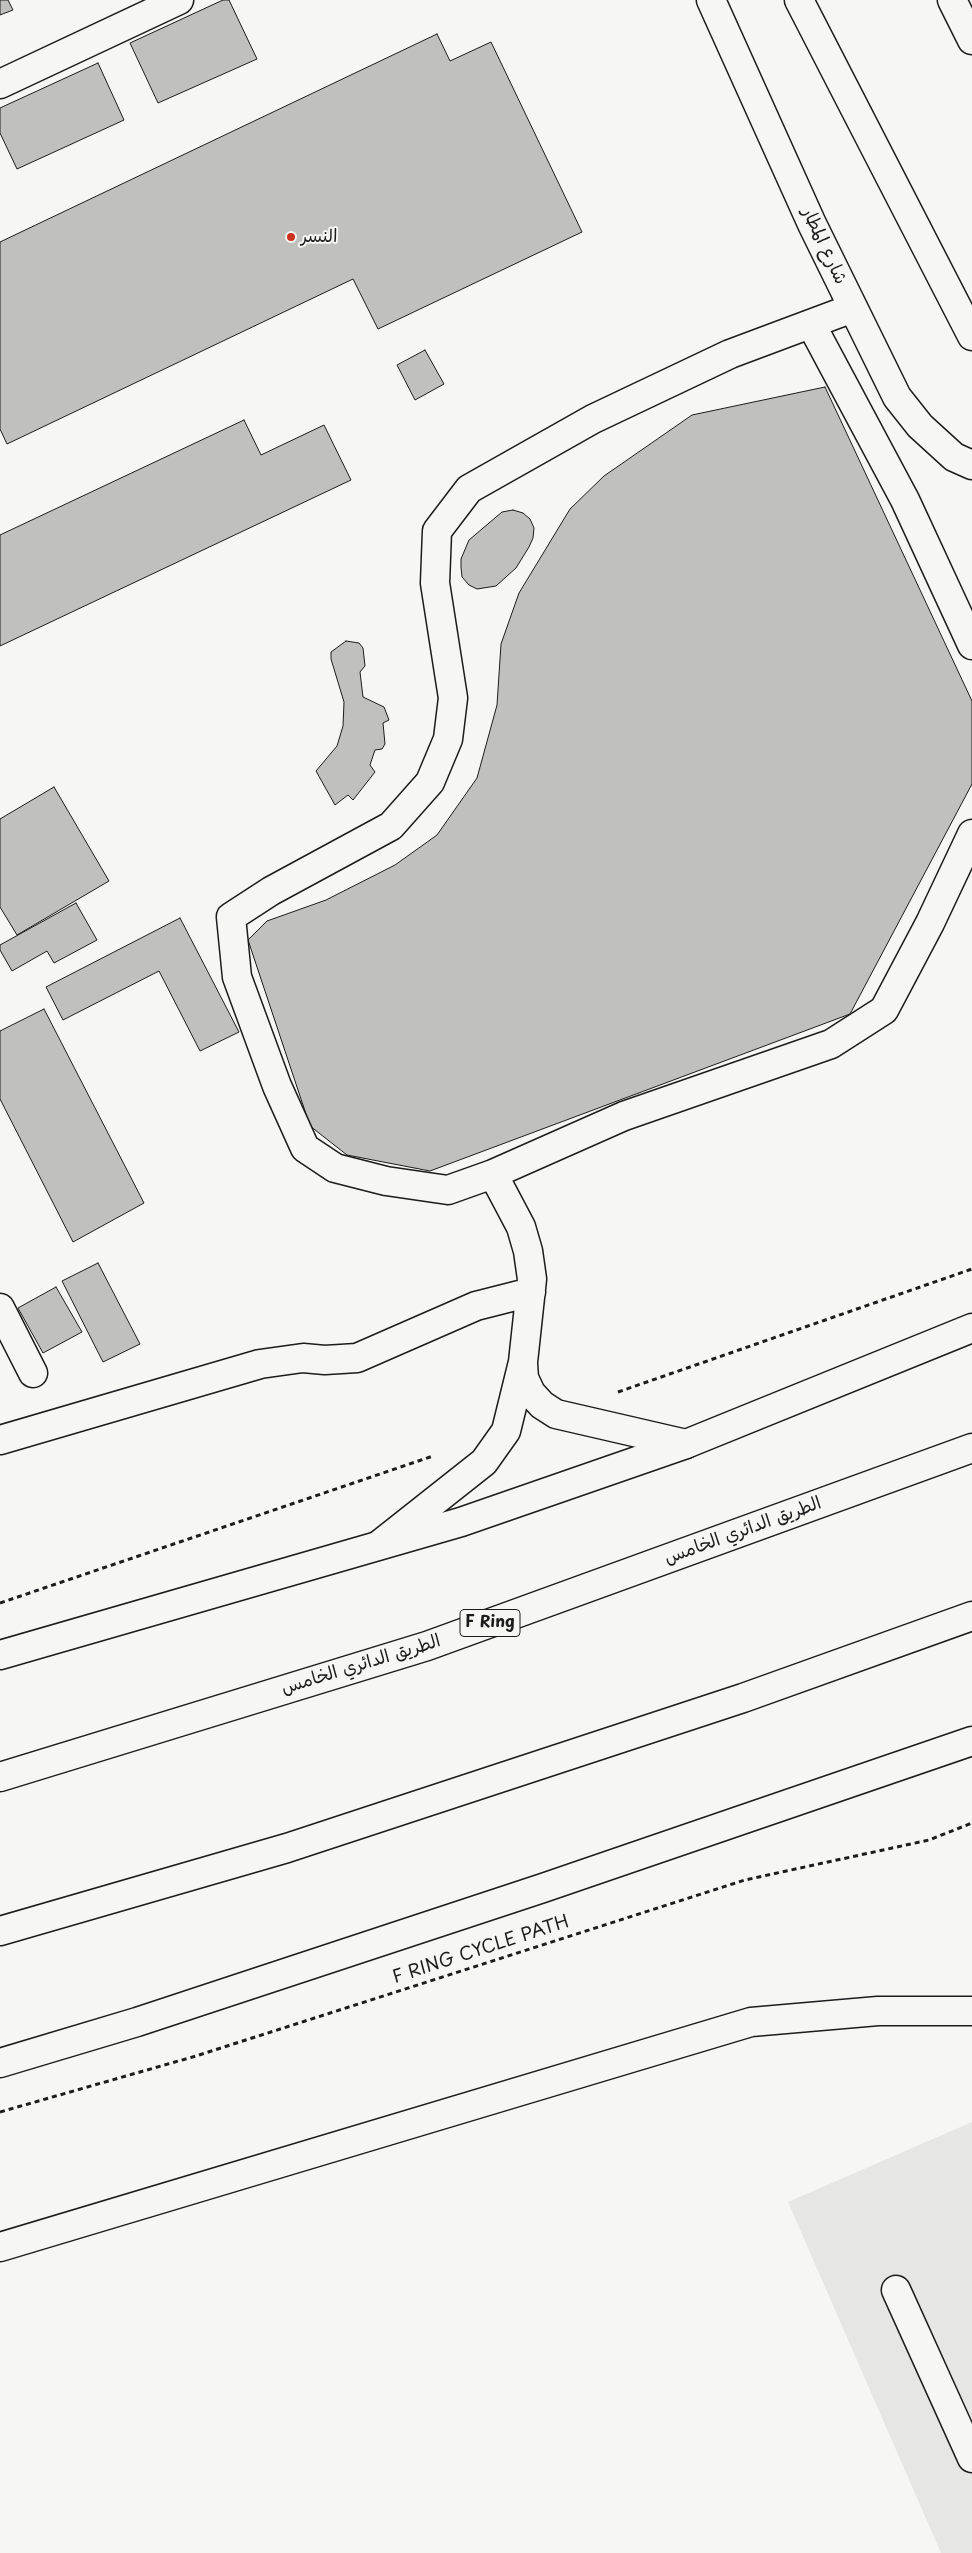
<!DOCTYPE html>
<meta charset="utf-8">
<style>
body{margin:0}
canvas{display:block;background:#f6f6f2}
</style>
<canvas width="972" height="2553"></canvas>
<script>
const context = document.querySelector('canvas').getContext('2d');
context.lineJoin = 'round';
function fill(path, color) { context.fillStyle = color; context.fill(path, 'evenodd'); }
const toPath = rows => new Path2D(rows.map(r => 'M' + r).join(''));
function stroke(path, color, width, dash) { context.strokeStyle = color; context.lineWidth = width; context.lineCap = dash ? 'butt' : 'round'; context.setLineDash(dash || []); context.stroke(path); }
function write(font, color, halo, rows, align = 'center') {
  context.font = font + ' "Playpen Sans","Playpen Sans Arabic",sans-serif'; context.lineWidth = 4; context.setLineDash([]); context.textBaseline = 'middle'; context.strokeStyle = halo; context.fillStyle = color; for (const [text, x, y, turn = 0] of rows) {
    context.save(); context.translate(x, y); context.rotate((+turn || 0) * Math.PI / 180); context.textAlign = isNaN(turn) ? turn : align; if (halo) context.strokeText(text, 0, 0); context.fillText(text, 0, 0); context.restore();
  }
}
fill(toPath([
 [972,2122,972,2553,941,2553,788,2202]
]), '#e6e6e2');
const building = toPath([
 [0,0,8,0,13,10,0,15,0,0],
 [223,0,229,0,257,59,158,103,130,43,223,0],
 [437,34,450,61,491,42,582,232,378,329,353,279,7,444,0,429,0,242,437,34],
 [98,63,124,120,17,169,0,133,0,108,98,63],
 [425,350,444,384,415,400,397,365,425,350],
 [825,387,972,701,972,784,850,1014,430,1171,347,1155,310,1126,248,940,267,921,326,900,395,865,437,835,477,778,497,705,501,644,519,593,570,509,604,476,692,415,825,387],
 [244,420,261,455,324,425,351,480,0,646,0,535,244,420],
 [513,510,523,513,530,519,534,528,533,538,529,547,516,568,496,586,477,589,469,585,462,577,461,567,461,559,469,540,502,512,513,510],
 [346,641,359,643,363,648,365,666,360,672,363,697,384,707,389,720,383,723,385,744,382,749,375,750,370,765,375,772,353,800,348,795,335,805,316,771,337,746,343,726,344,702,331,659,331,652,346,641],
 [54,787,109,881,17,935,0,907,0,819,54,787],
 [76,903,97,940,54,963,47,951,12,971,0,950,0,945,76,903],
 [180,918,239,1032,200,1051,159,971,63,1020,46,987,180,918],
 [44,1009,144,1203,73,1242,0,1099,0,1031,44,1009],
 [98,1263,140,1344,103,1362,62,1281,98,1263],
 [56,1287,82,1332,43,1353,18,1308,56,1287]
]);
fill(building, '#c0c0bd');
stroke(building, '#1c1c1c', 1);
const minor = toPath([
 [711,0,812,224,897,397,920,426,954,457,972,465],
 [0,84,179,0],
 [853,308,730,354,593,419,469,489,437,531,435,583,453,698,448,739,430,782,391,826,271,891,231,917,237,977,277,1086,305,1148,335,1168,386,1181,448,1190,493,1174,624,1116,831,1044,884,1010,930,923,972,834],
 [811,324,905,500,972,645],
 [0,1308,33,1373],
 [523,1364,524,1378,531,1393,542,1405,556,1414,686,1444],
 [0,1440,260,1364,303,1358,325,1360,357,1358,476,1306,531,1292],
 [379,1545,484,1462,506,1431,523,1362,532,1279,528,1251,521,1227,493,1174],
 [0,2247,751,2022,878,2011,972,2011],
 [896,2290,972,2458]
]);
const highway = toPath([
 [799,0,972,336],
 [952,0,972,40],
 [0,1655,461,1522,686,1444,972,1328],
 [0,1777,427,1646,972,1448],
 [0,1931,287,1848,743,1698,972,1616],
 [0,2063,137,2022,543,1888,972,1741]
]);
stroke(minor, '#1c1c1c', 31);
stroke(highway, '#1c1c1c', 31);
stroke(toPath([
 [618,1392,972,1269],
 [0,1603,433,1456],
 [0,2112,196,2056,745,1880,929,1840,972,1823]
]), '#1c1c1c', 3, [5, 4]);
stroke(minor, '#f6f6f2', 28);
stroke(highway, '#f6f6f2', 28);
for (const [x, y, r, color] of [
 [291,237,5,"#c8321e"]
]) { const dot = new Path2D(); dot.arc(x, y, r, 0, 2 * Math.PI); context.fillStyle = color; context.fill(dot); stroke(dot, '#f6f6f2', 2); }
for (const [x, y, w] of [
 [490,1623,60]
]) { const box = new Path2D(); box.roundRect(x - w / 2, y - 13.5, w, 27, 4); context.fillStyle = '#f6f6f2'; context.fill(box); stroke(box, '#1c1c1c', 1); }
write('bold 16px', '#1c1c1c', null, [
 ["F Ring",490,1623]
]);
write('18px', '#1c1c1c', '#f6f6f2', [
 ["النسر",301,237]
], 'left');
write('18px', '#1c1c1c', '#f6f6f2', [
 ["شارع المطار",824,246,65],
 ["الطريق الدائري الخامس",743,1531,-20],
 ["الطريق الدائري الخامس",361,1665,-17],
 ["F RING CYCLE PATH",481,1950,-18]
]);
</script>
